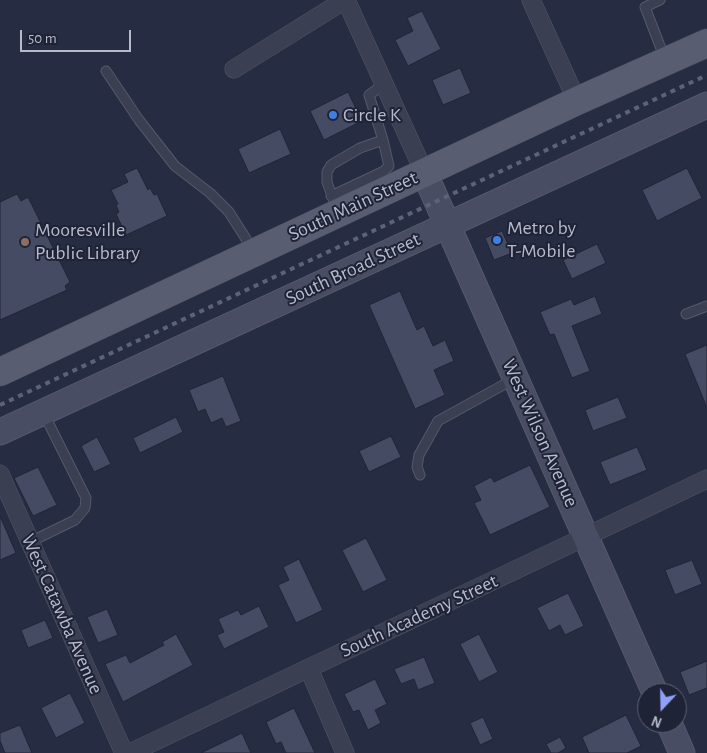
<!DOCTYPE html>
<style>
body{margin:0}
#map{position:relative;width:707px;height:753px;overflow:hidden;background:#262c41;font-family:"Alegreya Sans",sans-serif}
canvas{display:block}
.north{position:absolute;left:637px;top:683px;width:50px;height:50px;box-sizing:border-box;background:#1f2336;border:1px solid #5c5f72;border-radius:50%;rotate:201deg;font-size:14px;font-weight:700;line-height:20px;text-align:center;color:#b7bacb}
.north::after{content:'';display:block;margin:auto;width:18px;height:22px;background:#8ea1f9;clip-path:polygon(50% 0,100% 100%,50% 72%,0 100%)}
.scale{position:absolute;left:20px;top:30px;width:111px;height:22px;box-sizing:border-box;border:2px solid #b7bacb;border-top:0;padding-left:6px;font-size:15px;line-height:18px;white-space:nowrap;color:#b7bacb;-webkit-text-stroke:4px #1f2336;paint-order:stroke}
</style>
<div id="map">
<canvas width="707" height="753"></canvas>
<div class="north">N</div>
<div class="scale">50 m</div>
</div>
<script>
const context = document.querySelector('canvas').getContext('2d');
context.lineJoin = 'round';
function fill(path, color) { context.fillStyle = color; context.fill(path, 'evenodd'); }
const toPath = rows => new Path2D(rows.map(r => 'M' + r).join(''));
function stroke(path, color, width, dash) { context.strokeStyle = color; context.lineWidth = width; context.lineCap = dash ? 'butt' : 'round'; context.setLineDash(dash || []); context.stroke(path); }
function write(font, color, halo, rows, align = 'center') {
  context.font = font + ' "Alegreya Sans",sans-serif'; context.lineWidth = 4; context.setLineDash([]); context.textBaseline = 'middle'; context.strokeStyle = halo; context.fillStyle = color; for (const [text, x, y, turn = 0] of rows) {
    context.save(); context.translate(x, y); context.rotate((+turn || 0) * Math.PI / 180); context.textAlign = isNaN(turn) ? turn : align; if (halo) context.strokeText(text, 0, 0); context.fillText(text, 0, 0); context.restore();
  }
}
const building = toPath([
 [422,11,441,49,408,66,395,40,413,31,407,18,422,11],
 [460,68,471,93,443,105,432,80,460,68],
 [348,92,362,121,324,140,310,111,348,92],
 [280,129,291,154,249,173,238,149,280,129],
 [137,168,148,190,150,188,154,195,157,194,167,216,126,235,116,214,119,212,116,205,118,204,111,190,128,182,124,174,137,168],
 [687,168,702,198,657,221,642,190,687,168],
 [17,194,21,201,28,197,70,282,65,286,67,290,0,320,0,202,17,194],
 [502,231,512,253,494,260,485,238,502,231],
 [597,244,606,263,572,279,563,260,597,244],
 [400,291,417,330,424,326,433,346,445,340,454,361,434,370,445,395,415,409,369,305,400,291],
 [595,296,602,314,572,326,590,371,572,378,554,334,550,335,540,312,571,299,574,305,595,296],
 [707,345,707,408,685,354,707,345],
 [223,376,241,421,226,427,222,418,211,423,205,409,198,412,189,390,223,376],
 [618,397,627,418,593,431,585,410,618,397],
 [176,417,183,432,140,453,133,438,176,417],
 [391,436,401,457,369,472,359,451,391,436],
 [97,437,111,464,94,472,81,446,97,437],
 [637,447,647,470,610,485,600,462,637,447],
 [530,465,550,507,490,535,474,503,481,500,474,486,491,477,494,482,530,465],
 [38,467,57,505,33,516,14,478,38,467],
 [0,516,16,553,0,560,0,516],
 [366,538,387,580,363,592,342,550,366,538],
 [299,559,323,610,296,623,278,585,289,580,283,567,299,559],
 [692,560,702,584,675,595,665,570,692,560],
 [568,593,584,626,565,635,560,625,549,631,537,608,568,593],
 [259,606,269,627,224,649,217,635,224,632,218,619,238,610,241,615,259,606],
 [107,609,118,635,98,643,87,617,107,609],
 [45,620,53,638,28,648,21,630,45,620],
 [176,634,193,665,123,702,105,664,126,655,130,663,164,645,162,642,176,634],
 [479,634,498,672,479,682,460,644,479,634],
 [424,657,435,683,418,690,414,679,401,684,394,669,424,657],
 [707,661,707,688,689,695,680,672,707,661],
 [375,679,387,704,375,710,381,723,368,730,359,710,353,712,344,694,375,679],
 [70,693,85,723,56,738,41,708,70,693],
 [294,708,315,753,286,753,281,742,276,744,266,722,294,708],
 [626,715,641,746,627,753,589,753,582,737,626,715],
 [483,717,493,739,480,745,470,723,483,717],
 [20,725,32,753,5,753,0,741,0,733,20,725],
 [242,733,251,753,201,753,242,733],
 [560,737,566,748,558,753,551,753,546,744,560,737]
]);
fill(building, '#454b63');
stroke(building, '#212538', 1);
const lane = toPath([
 [660,0,645,7,665,59],
 [106,71,139,120,175,166,210,193,229,212,253,250],
 [331,196,384,171,389,166,383,140],
 [337,210,327,182,327,172,331,165,360,148,383,140,369,95,384,84],
 [686,314,707,306],
 [420,475,417,467,419,455,438,421,514,379],
 [30,542,75,520,85,508,86,498,44,414]
]);
const street = toPath([
 [346,0,424,172],
 [531,0,577,101],
 [234,69,345,0],
 [0,474,124,753],
 [309,669,345,753],
 [130,753,707,479]
]);
const secondary = toPath([
 [424,172,655,693],
 [0,432,707,105],
 [669,723,682,753]
]);
const primary = toPath([
 [0,372,577,101,707,43]
]);
stroke(lane, '#55596b', 11);
stroke(street, '#55596b', 19);
stroke(secondary, '#55596b', 27);
stroke(primary, '#44475a', 29);
stroke(lane, '#3a3f51', 9);
stroke(street, '#3a3f51', 18);
stroke(secondary, '#484d64', 25);
stroke(primary, '#585d71', 28);
stroke(toPath([
 [0,405,707,75]
]), '#5c6278', 4, [5, 5]);
for (const [x, y, r, color] of [
 [333,115,5,"#3f7fe0"],
 [497,240,5,"#3f7fe0"],
 [25,242,5,"#8d6e63"]
]) { const dot = new Path2D(); dot.arc(x, y, r, 0, 2 * Math.PI); context.fillStyle = color; context.fill(dot); stroke(dot, '#1f2336', 2); }
write('20px', '#b7bacb', '#1f2336', [
 ["Circle K",343,115],
 ["Metro by",507,228],
 ["T-Mobile",507,251],
 ["Mooresville",35,230],
 ["Public Library",35,253]
], 'left');
write('20px', '#b7bacb', '#1f2336', [
 ["South Main Street",353,206,-25],
 ["South Broad Street",353,269,-25],
 ["West Wilson Avenue",540,433,66],
 ["West Catawba Avenue",62,614,66],
 ["South Academy Street",419,616,-25]
]);
</script>
